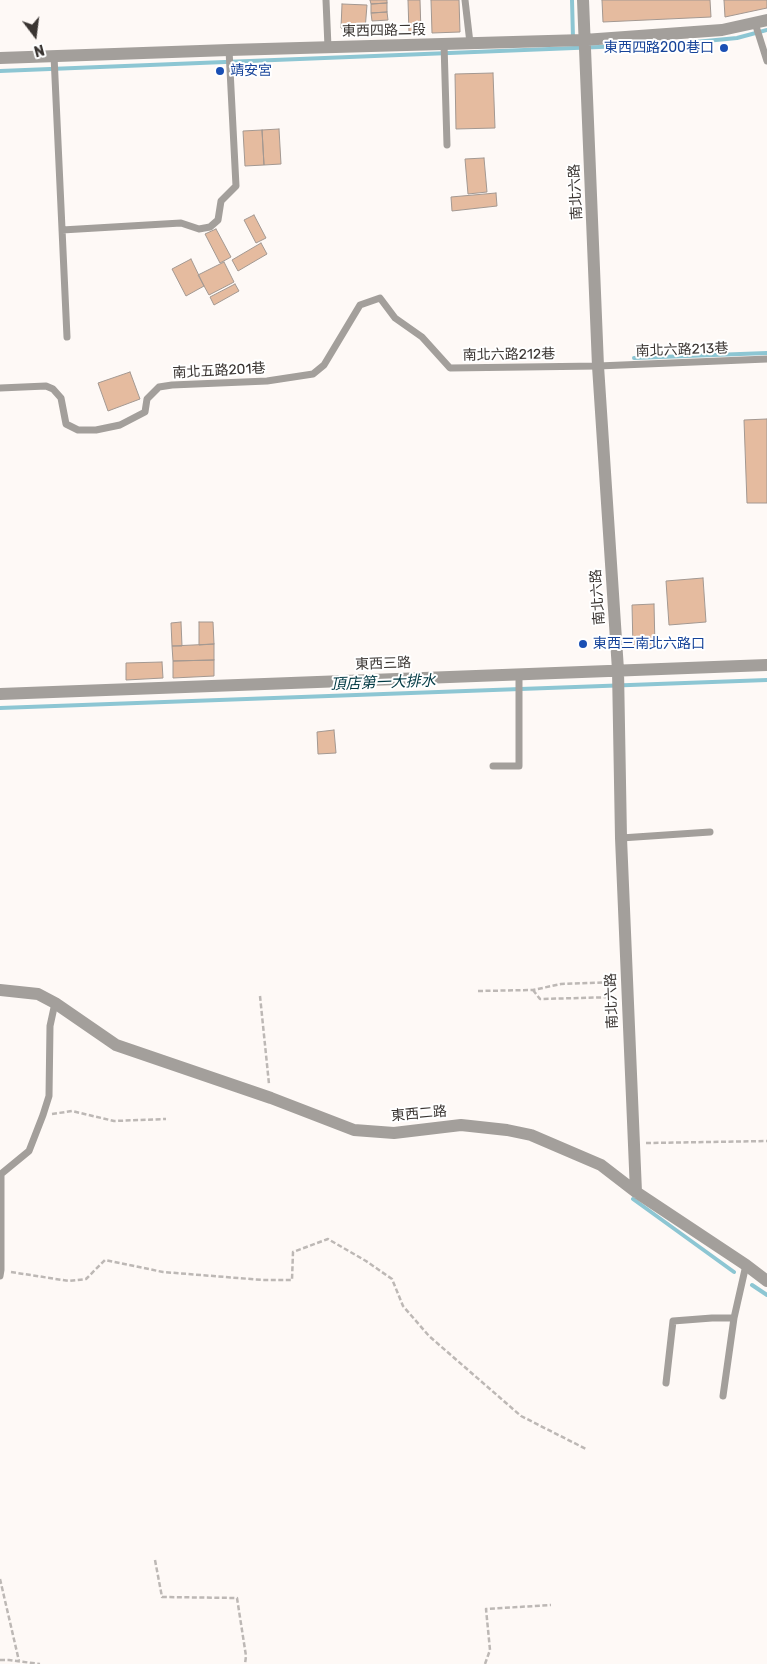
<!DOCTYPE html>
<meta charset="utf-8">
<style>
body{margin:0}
#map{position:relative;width:767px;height:1664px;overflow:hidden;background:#fef9f6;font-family:Rubik,sans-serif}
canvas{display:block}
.north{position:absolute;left:10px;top:10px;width:50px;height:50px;-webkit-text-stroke:4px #fff;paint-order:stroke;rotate:165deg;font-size:14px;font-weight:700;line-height:20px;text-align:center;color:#3a3532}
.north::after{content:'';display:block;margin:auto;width:18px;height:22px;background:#3a3532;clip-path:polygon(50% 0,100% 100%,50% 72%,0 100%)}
</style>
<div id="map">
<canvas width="767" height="1664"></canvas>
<div class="north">N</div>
</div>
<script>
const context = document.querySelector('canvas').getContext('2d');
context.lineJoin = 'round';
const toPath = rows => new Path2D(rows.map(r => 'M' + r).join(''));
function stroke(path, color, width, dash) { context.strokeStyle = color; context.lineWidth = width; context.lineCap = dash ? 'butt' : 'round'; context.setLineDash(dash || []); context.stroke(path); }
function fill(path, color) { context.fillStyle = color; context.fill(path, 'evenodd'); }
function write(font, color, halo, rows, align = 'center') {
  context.font = font + ' Rubik,"Noto Sans TC",sans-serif'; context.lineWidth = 4; context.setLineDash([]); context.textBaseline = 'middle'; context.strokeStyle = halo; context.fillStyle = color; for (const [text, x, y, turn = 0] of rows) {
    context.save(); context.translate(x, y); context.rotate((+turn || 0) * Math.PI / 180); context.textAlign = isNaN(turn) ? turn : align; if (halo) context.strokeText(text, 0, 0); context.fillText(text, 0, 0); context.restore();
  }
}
stroke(toPath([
 [572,0,573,38],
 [0,71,674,44,737,38,767,30],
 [634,358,767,353],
 [0,708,767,680],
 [633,1199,734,1272],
 [752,1285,767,1295]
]), '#8dc6d3', 4);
const building = toPath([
 [370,0,387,0,387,3,371,4,370,0],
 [408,0,420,0,421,33,409,33,408,0],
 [431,0,459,0,460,32,432,33,431,0],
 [602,0,710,0,711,17,603,22,602,0],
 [724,0,767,0,767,8,725,17,724,0],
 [387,3,387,12,371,13,371,4,387,3],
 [342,4,367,5,365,30,341,28,342,4],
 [387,12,388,20,372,21,371,13,387,12],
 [493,73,495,128,456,129,455,74,493,73],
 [279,129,281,164,264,165,262,130,279,129],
 [262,130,264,165,245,166,243,131,262,130],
 [484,158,487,192,468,194,465,159,484,158],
 [496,193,497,206,452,211,451,197,496,193],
 [254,215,266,238,256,243,244,220,254,215],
 [216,229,231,257,220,263,205,234,216,229],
 [261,243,267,254,238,271,232,260,261,243],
 [191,259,204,286,186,296,172,269,191,259],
 [224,262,234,282,209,295,198,275,224,262],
 [235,284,239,291,214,305,210,297,235,284],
 [130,372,140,399,108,411,98,383,130,372],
 [767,419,767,503,747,503,744,420,767,419],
 [703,578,706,622,669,625,666,581,703,578],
 [654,604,655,647,633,648,632,605,654,604],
 [181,622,182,646,172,646,171,623,181,622],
 [199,622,213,622,214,644,199,645,199,622],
 [214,644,214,660,173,661,172,646,214,644],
 [214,660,214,676,173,678,173,661,214,660],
 [162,662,163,678,126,680,126,663,162,662],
 [334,730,336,753,318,754,317,732,334,730]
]);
fill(building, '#e5bb9f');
stroke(building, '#a39891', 1);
stroke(toPath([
 [533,990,540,999,617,997],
 [478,991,533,990,561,984,615,982],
 [260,996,269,1084],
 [52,1114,72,1111,114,1121,166,1119],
 [646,1143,767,1141],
 [11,1272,69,1281,86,1279,105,1260,163,1272,263,1280,292,1280,293,1252,328,1239,366,1261,392,1279,403,1306,429,1336,521,1416,586,1449],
 [155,1560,162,1597,237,1598,246,1656,245,1664],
 [0,1579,19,1661],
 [0,1660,9,1660,40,1664],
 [485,1664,490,1650,486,1609,551,1605]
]), '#bdb8b5', 2.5, [5, 2.5]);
stroke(toPath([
 [326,0,328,47],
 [465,0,470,43],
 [755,23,767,61],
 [444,44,447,145],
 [54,56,67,337],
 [62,230,181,223,199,229,210,227,218,220,221,201,236,186,229,50],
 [0,388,46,386,53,389,61,398,66,424,78,430,96,430,120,425,145,412,147,399,159,387,172,385,267,381,313,374,324,365,360,305,380,298,395,318,422,337,450,368,598,366,767,359],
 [493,766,519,766,519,673],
 [621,838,710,832],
 [0,1276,1,1270,1,1174,29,1151,43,1115,49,1096,50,1026,55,1003],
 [666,1383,673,1321,712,1318,734,1318],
 [723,1396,734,1318,746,1265]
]), '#a39f9b', 7);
stroke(toPath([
 [583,0,598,366,618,670,621,838,636,1192],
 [0,58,229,50,584,40,722,30,767,20],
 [0,694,767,665],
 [0,990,38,994,55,1003,116,1045,271,1098,354,1130,394,1133,461,1125,507,1130,531,1135,601,1165,636,1192,746,1265,767,1281]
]), '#a39f9b', 12);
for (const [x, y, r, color] of [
 [724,48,5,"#1a4fb4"],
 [220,71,5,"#1a4fb4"],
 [583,644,5,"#1a4fb4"]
]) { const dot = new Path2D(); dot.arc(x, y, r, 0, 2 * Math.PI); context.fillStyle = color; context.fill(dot); stroke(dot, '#fff', 2); }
write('14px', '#3a3532', '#fff', [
 ["東西四路二段",384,31,-1],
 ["南北六路",576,192,-93],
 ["南北六路213巷",682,350,-2],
 ["南北六路212巷",509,355,-1],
 ["南北五路201巷",219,371,-3],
 ["南北六路",598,597,-94],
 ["東西三路",383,664,-2],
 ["南北六路",612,1001,-92],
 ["東西二路",419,1114,-5]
]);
write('14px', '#164399', '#fff', [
 ["東西四路200巷口",714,48,"right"],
 ["靖安宮",230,71],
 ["東西三南北六路口",593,644]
], 'left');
write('italic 15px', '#003842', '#fff', [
 ["頂店第一大排水",383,683,-2]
]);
</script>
